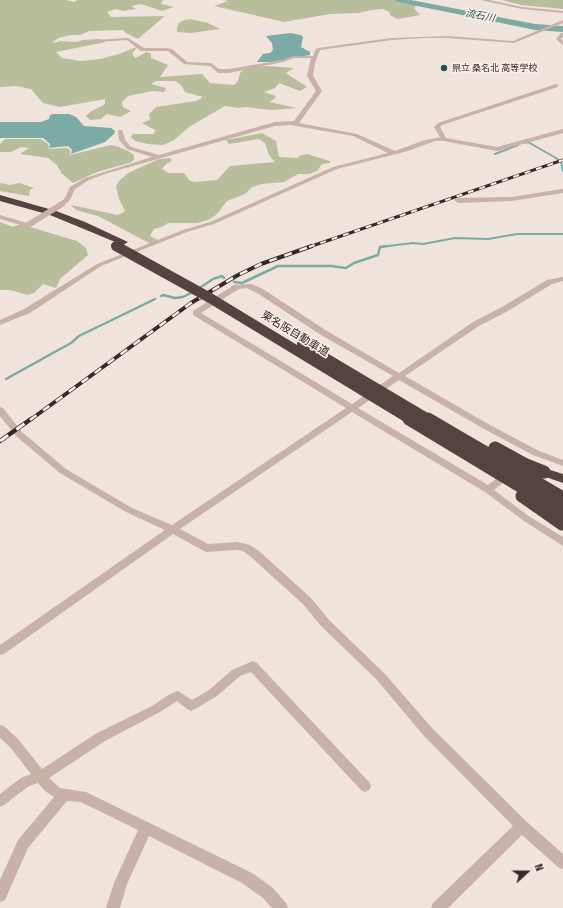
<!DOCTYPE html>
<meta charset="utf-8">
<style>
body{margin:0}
#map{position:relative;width:563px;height:908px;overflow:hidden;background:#f0e3db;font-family:"Fira Sans Condensed",sans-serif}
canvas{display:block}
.north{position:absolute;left:507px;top:852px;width:40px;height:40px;-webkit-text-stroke:3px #f8eee7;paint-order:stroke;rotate:69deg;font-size:11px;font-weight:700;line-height:16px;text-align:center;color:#342a28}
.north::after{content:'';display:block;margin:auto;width:14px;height:18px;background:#342a28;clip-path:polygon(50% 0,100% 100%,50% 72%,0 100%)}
</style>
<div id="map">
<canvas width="563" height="908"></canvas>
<div class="north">N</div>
</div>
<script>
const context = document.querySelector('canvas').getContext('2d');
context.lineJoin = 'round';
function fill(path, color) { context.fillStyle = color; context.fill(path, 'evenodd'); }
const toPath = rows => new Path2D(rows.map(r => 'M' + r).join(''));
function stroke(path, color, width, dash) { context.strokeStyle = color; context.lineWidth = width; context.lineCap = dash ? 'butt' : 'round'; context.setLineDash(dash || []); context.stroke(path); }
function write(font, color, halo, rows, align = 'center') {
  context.font = font + ' "Fira Sans Condensed","Noto Sans JP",sans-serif'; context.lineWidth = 3.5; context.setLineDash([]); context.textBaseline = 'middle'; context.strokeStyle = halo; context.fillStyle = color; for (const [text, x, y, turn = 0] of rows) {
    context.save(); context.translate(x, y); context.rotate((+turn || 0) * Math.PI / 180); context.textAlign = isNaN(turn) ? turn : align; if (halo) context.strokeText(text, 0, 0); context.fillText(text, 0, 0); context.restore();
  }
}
fill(toPath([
 [0,0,66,0,74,2,77,0,181,0,163,0,161,4,174,7,162,11,141,4,131,6,136,9,124,11,116,9,107,12,111,17,165,16,138,39,126,33,123,30,89,31,80,35,71,35,58,38,52,43,61,41,76,42,83,40,99,39,106,42,56,52,62,58,81,61,100,59,119,54,139,46,132,53,135,58,147,52,151,54,151,58,168,65,160,77,202,74,210,83,234,85,238,81,240,73,243,70,253,67,268,66,294,68,286,73,307,87,300,91,279,83,275,88,264,92,276,96,274,99,269,102,297,108,270,110,247,107,238,108,225,106,189,127,174,140,163,145,148,144,135,141,131,137,133,134,154,134,155,130,142,123,150,120,149,114,156,107,196,101,203,97,185,92,181,85,175,81,156,81,151,84,166,88,164,92,152,91,128,96,122,102,123,107,131,111,120,117,107,114,101,119,90,120,86,116,90,112,105,104,105,99,60,107,43,103,31,89,16,86,0,87],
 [223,0,393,0,417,5,414,8,420,15,398,19,391,16,389,12,383,9,371,10,359,13,330,14,284,22,214,6,228,1],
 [502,0,563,0,563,9,521,5],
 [190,19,208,23,220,29,191,33,177,32,177,27,179,23,184,20],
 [262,133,276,141,279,157,298,158,299,156,307,154,330,161,330,163,322,164,317,171,309,174,298,174,284,182,262,184,252,187,245,194,227,201,216,215,208,220,197,223,168,223,162,227,154,229,150,236,158,240,151,244,98,216,76,210,71,205,118,215,125,211,119,199,116,186,119,181,128,173,159,159,170,158,172,161,166,164,162,169,168,173,184,173,189,180,194,182,217,180,230,166,275,162,269,155,265,143,259,139,229,144,226,140],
 [5,139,41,139,48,144,49,149,67,148,70,150,70,155,111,145,119,147,128,151,134,155,134,159,132,162,97,172,73,183,62,174,57,165,48,158,20,154,29,148,21,147,11,152,0,152,0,144],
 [0,183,10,185,19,183,34,188,30,190,29,196,0,191],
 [0,222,13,227,20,224,77,241,86,248,88,255,60,279,56,288,43,284,34,293,27,295,10,290,0,290]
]), '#b8be9c');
fill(toPath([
 [290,33,301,35,303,37,301,47,310,52,310,55,272,62,257,62,263,54,270,53,273,50,272,43,266,36],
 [54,114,69,114,76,117,84,126,111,128,115,131,114,134,105,142,71,154,72,150,68,146,49,148,50,144,43,138,0,138,0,122,41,122,49,119,50,115]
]), '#7caba5');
stroke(toPath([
 [525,143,528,142,556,158,561,162,563,171],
 [495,154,518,145],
 [380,247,413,243,423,244,455,238,488,239,517,234,563,234]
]), '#7caba5', 2);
stroke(toPath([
 [234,282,242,283,278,266,331,266,346,268,354,263,378,255,380,247,387,246],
 [198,289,213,279,222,276,224,278],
 [161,296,163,295,175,298,183,297,193,292],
 [6,379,71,343,79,336,155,299]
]), '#7caba5', 2.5);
fill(toPath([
 [394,0,411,0,535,24,563,26,563,32,535,30,398,2,394,0]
]), '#7caba5');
fill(toPath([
 [481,0,489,0,522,7,563,11,563,13,522,9,481,0],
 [563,20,563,23,514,43,448,38,424,38,392,40,320,50,315,63,313,76,322,91,299,123,357,134,395,151,422,141,440,137,434,127,438,123,556,84,558,85,558,87,442,125,440,127,446,138,497,147,563,129,563,133,497,151,444,141,435,141,408,151,337,169,214,224,187,232,101,266,30,313,0,325,0,320,24,309,97,264,183,230,210,222,333,167,388,153,353,136,290,125,275,126,108,173,89,180,75,189,70,200,64,205,60,205,59,204,65,198,70,187,85,178,152,157,127,149,119,140,118,130,122,130,125,140,131,147,159,155,275,122,294,121,316,91,307,76,311,58,294,58,283,62,229,73,218,73,210,66,184,64,168,51,141,51,127,40,97,42,95,41,95,40,128,38,144,48,166,48,172,49,187,62,211,63,219,69,229,69,282,60,293,56,313,56,316,49,318,48,392,38,448,36,513,41,563,20],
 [561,33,563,33,563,37,561,39,563,41,563,45,556,39,561,33],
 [563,189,563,193,511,201,458,203,454,200,457,198,511,197,563,189],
 [0,215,30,224,31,225,28,227,0,219,0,215],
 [563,277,563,281,552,284,508,311,479,326,405,376,490,425,539,451,563,460,563,466,533,455,484,429,399,380,358,408,488,485,506,471,512,471,514,473,512,475,494,490,530,517,563,537,563,546,524,521,485,492,352,412,180,529,208,544,237,542,250,545,259,551,312,599,329,620,385,674,432,728,527,822,563,854,563,869,558,867,522,835,448,908,431,908,433,903,513,826,424,736,377,680,321,626,304,605,251,557,243,551,237,550,206,552,173,534,4,654,0,655,0,645,165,530,126,512,60,473,16,436,0,416,0,407,3,408,22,432,66,469,132,508,172,525,346,408,193,315,193,311,234,285,251,284,263,289,327,331,399,373,473,322,502,307,547,280,563,277],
 [247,288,257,293,321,335,393,376,352,404,201,313,239,289,247,288],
 [253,661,257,663,369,782,371,786,369,790,365,792,361,790,251,672,240,676,217,696,195,709,191,711,187,709,177,701,160,712,105,741,49,778,60,788,86,792,252,873,273,888,286,903,288,908,272,908,263,898,242,883,149,836,127,884,120,908,106,908,114,883,138,830,81,802,67,801,28,848,5,900,0,902,0,880,18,840,54,797,45,791,38,783,29,786,4,805,0,807,0,794,21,778,31,774,10,747,0,738,0,725,4,726,18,739,42,769,97,733,152,706,170,694,178,691,192,700,209,690,232,670,253,661]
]), '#c7b1a8');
fill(toPath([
 [0,195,56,211,85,222,128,242,123,245,120,244,50,215,0,201,0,195],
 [544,468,563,474,563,483,540,475,538,472,540,469,544,468]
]), '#55433f');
const railFar2 = toPath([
 [309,247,563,160]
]);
const railFar1 = toPath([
 [30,420,191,303,238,275,261,264,312,246]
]);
const rail = toPath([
 [0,441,31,419]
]);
stroke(railFar2, '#342a28', 3);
stroke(railFar1, '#342a28', 4);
stroke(rail, '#342a28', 4.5);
stroke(railFar2, '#f8eee7', 2, [6]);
stroke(railFar1, '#f8eee7', 2.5, [8]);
stroke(rail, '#f8eee7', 3, [10]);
stroke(toPath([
 [28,225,62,204]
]), '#c7b1a8', 6);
stroke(toPath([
 [116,246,118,247]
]), '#55433f', 8);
stroke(toPath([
 [116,246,210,298,411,420],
 [302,344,430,420]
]), '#55433f', 10);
stroke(toPath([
 [409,419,563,512],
 [428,419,563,498],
 [495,448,524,464,544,472],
 [522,496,562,524]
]), '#55433f', 13);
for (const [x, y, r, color] of [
 [444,68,4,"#20534e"]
]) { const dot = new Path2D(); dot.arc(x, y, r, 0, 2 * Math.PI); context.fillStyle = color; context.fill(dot); stroke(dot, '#f8eee7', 1.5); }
write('9px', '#342a28', '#f8eee7', [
 ["県立 桑名北 高等学校",452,68]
], 'left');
write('italic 10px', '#20534e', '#f8eee7', [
 ["流石川",480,16,11]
]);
write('11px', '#342a28', '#f8eee7', [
 ["東名阪自動車道",295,334,31]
]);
</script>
